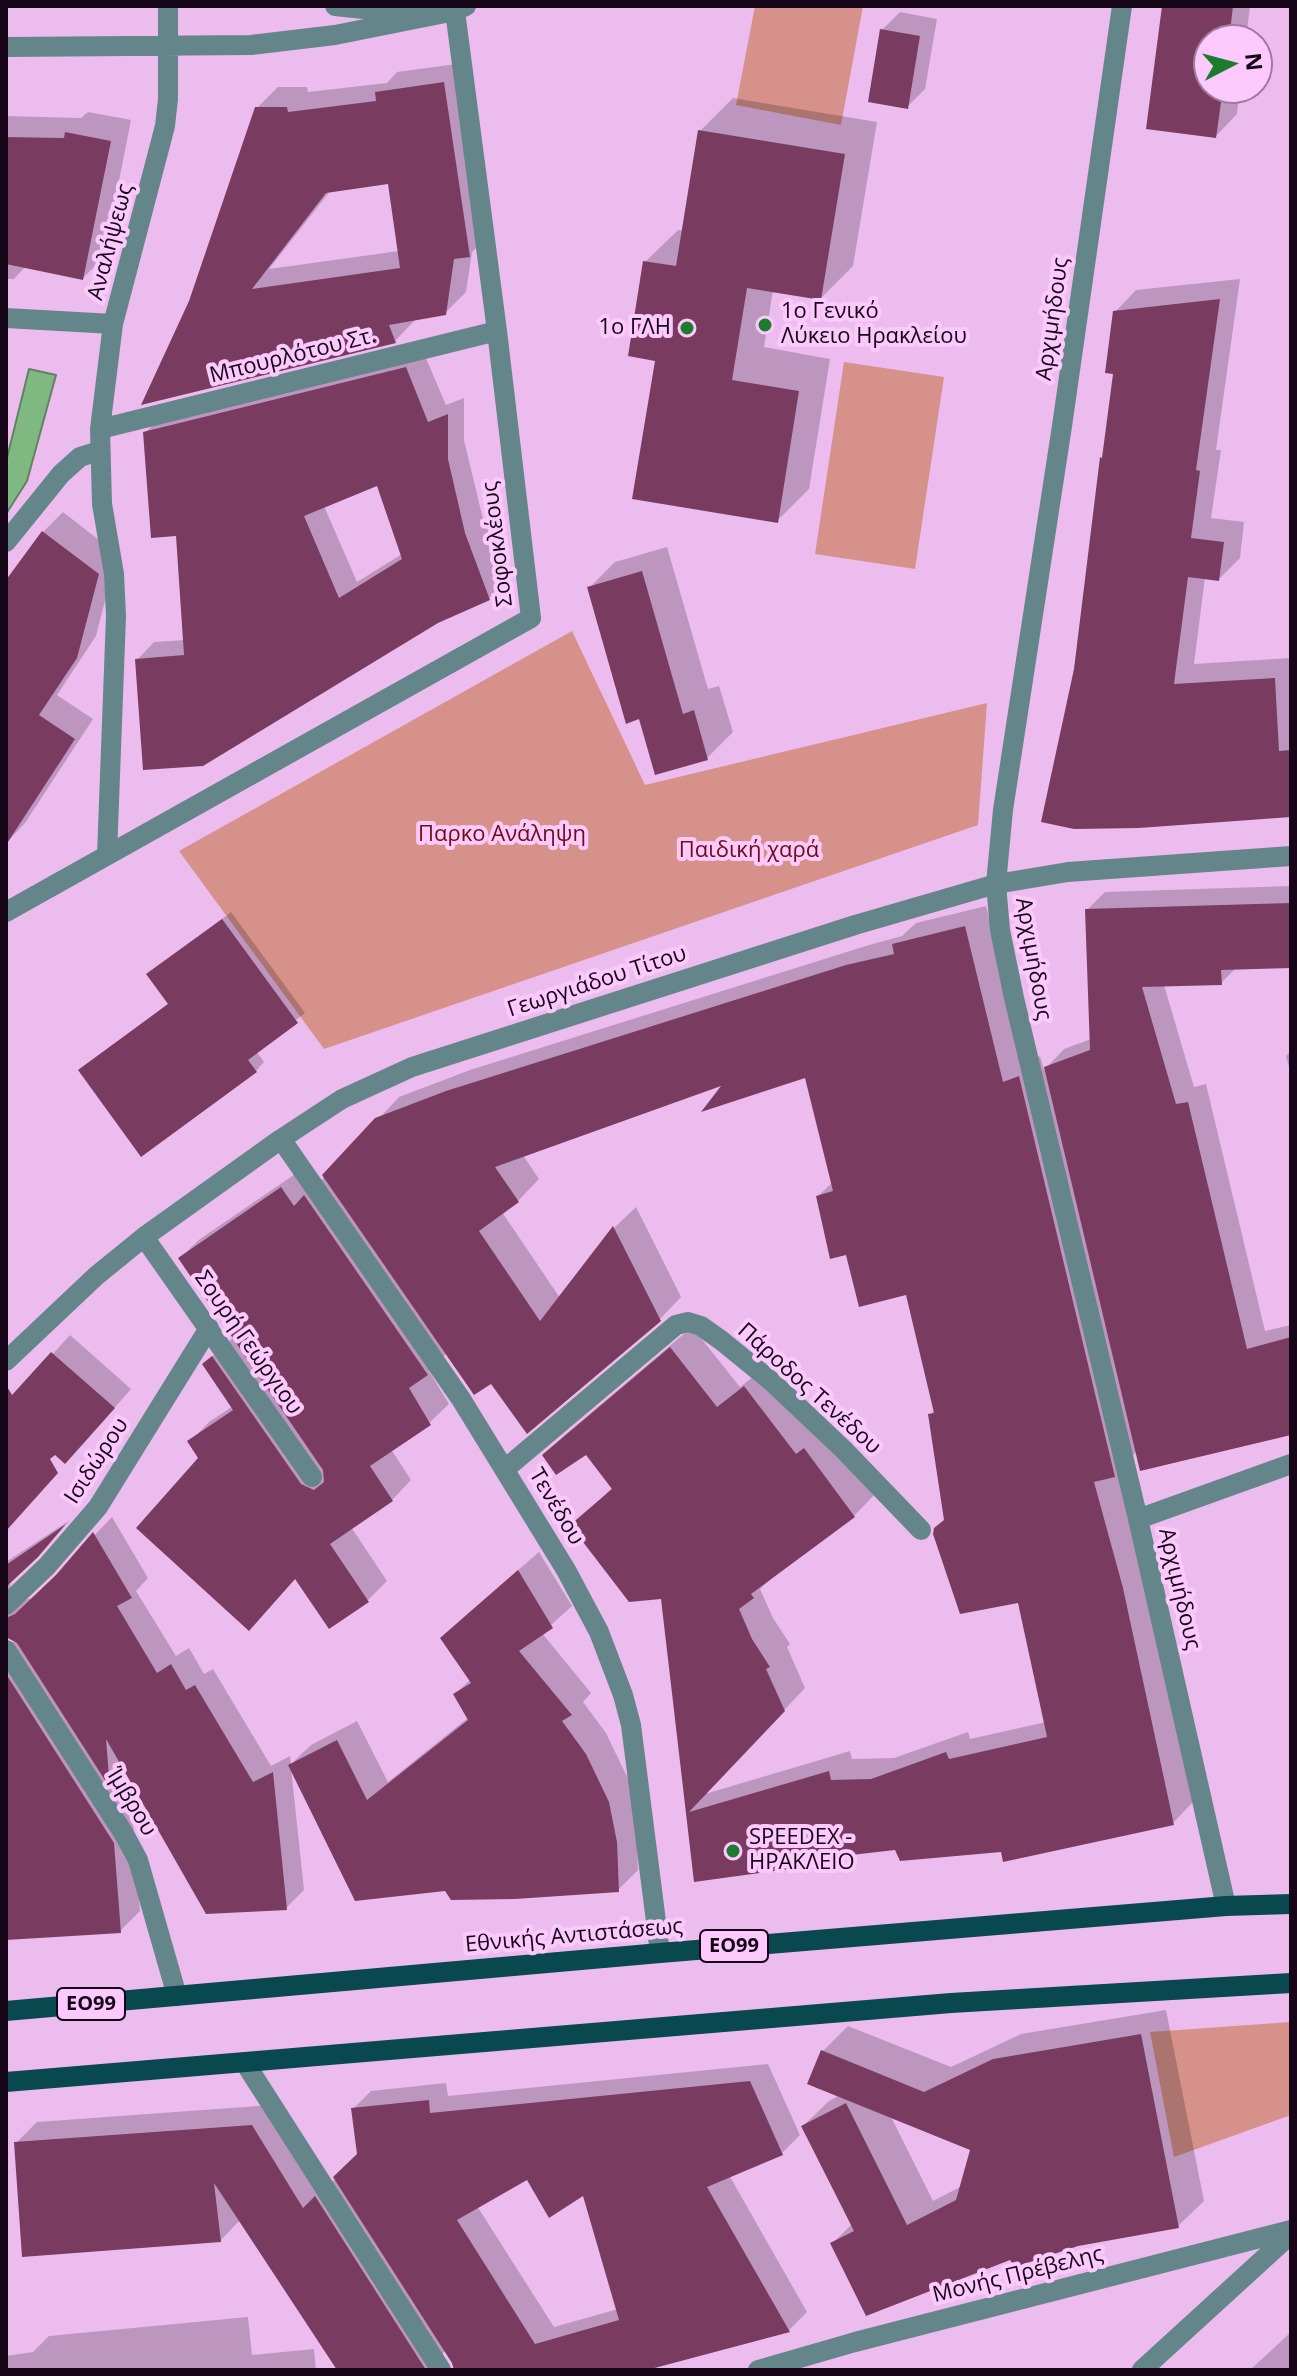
<!DOCTYPE html>
<meta charset="utf-8">
<style>
body{margin:0}
#map{position:relative;width:1297px;height:2376px;overflow:hidden;background:#edbcef;font-family:"Open Sans",sans-serif}
canvas{display:block}
.frame{position:absolute;inset:0;border:8px solid #160617;pointer-events:none}
.north{position:absolute;left:1193px;top:24px;width:80px;height:80px;box-sizing:border-box;background:#fbc9fc;border:2px solid #9f7ba0;border-radius:50%;rotate:84deg;font-size:22px;font-weight:700;line-height:32px;text-align:center;color:#160617}
.north::after{content:'';display:block;margin:auto;width:28px;height:36px;background:#1c7b2c;clip-path:polygon(50% 0,100% 100%,50% 72%,0 100%)}
</style>
<div id="map">
<canvas width="1297" height="2376"></canvas>
<div class="frame"></div>
<div class="north">N</div>
</div>
<script>
const context = document.querySelector('canvas').getContext('2d');
context.lineJoin = 'round';
function fill(path, color) { context.fillStyle = color; context.fill(path, 'evenodd'); }
const toPath = rows => new Path2D(rows.map(r => 'M' + r).join(''));
function stroke(path, color, width, dash) { context.strokeStyle = color; context.lineWidth = width; context.lineCap = dash ? 'butt' : 'round'; context.setLineDash(dash || []); context.stroke(path); }
function write(font, color, halo, rows, align = 'center') {
  context.font = font + ' "Open Sans",sans-serif'; context.lineWidth = 8; context.setLineDash([]); context.textBaseline = 'middle'; context.strokeStyle = halo; context.fillStyle = color; for (const [text, x, y, turn = 0] of rows) {
    context.save(); context.translate(x, y); context.rotate((+turn || 0) * Math.PI / 180); context.textAlign = isNaN(turn) ? turn : align; if (halo) context.strokeText(text, 0, 0); context.fillText(text, 0, 0); context.restore();
  }
}
fill(toPath([
 [755,6,863,6,841,125,736,105],
 [844,362,944,377,915,569,815,554],
 [572,631,645,785,987,703,978,825,324,1049,179,851],
 [1291,2022,1291,2115,1174,2157,1150,2032]
]), '#d6918a');
const water = toPath([
 [29,369,56,375,27,481,6,514,6,462,29,369]
]);
fill(water, '#80b882');
stroke(water, '#608362', 2);
fill(toPath([
 [1163,6,1250,6,1246,40,1209,40,1209,88,1240,88,1237,114,1216,136],
 [900,12,937,19,925,89,907,107,882,30],
 [464,63,489,235,472,252,466,292,445,313,415,320,395,341,196,315,257,108,278,87,307,87,308,92,387,83,397,72],
 [389,182,399,251,269,269,331,190],
 [733,98,877,122,853,266,821,298,773,290,764,347,830,359,809,489,777,521,657,359,645,262,678,230,684,231,700,131],
 [88,112,131,120,104,257,83,278,26,266,14,279,6,279,6,116,81,118],
 [1240,279,1216,450,1221,450,1211,518,1244,522,1240,558,1219,579,1205,577,1194,664,1291,658,1291,816,1076,669,1102,458,1116,372,1115,312,1136,290],
 [423,351,446,405,464,398,464,440,482,515,507,581,489,598,438,621,202,764,137,660,154,642,185,640,177,534,145,433,163,415],
 [379,483,402,554,357,582,324,506],
 [63,512,117,554,96,636,57,695,93,719,25,823,6,843,6,584,43,532],
 [667,547,708,689,719,686,733,732,707,758,640,717,589,588,615,562],
 [1291,886,1291,966,1237,967,1221,983,1164,985,1194,1087,1206,1084,1265,1331,1291,1325,1291,1433,1137,1451,1118,1471,1194,1801,1173,1823,1002,1850,896,1848,824,1857,817,1863,696,1880,663,1597,573,1525,613,1487,586,1452,544,1455,566,1434,692,1327,740,1387,767,1366,875,1494,854,1516,776,1574,760,1589,773,1618,790,1644,787,1647,805,1688,705,1794,850,1751,852,1759,894,1758,968,1732,970,1739,1046,1722,1020,1601,946,1518,930,1415,935,1409,908,1293,848,1253,818,1196,833,1182,806,1076,727,1082,523,1155,539,1179,518,1201,502,1212,560,1298,615,1227,636,1207,681,1297,660,1319,491,1381,447,1353,429,1371,449,1404,429,1423,391,1449,411,1480,392,1500,351,1527,387,1581,368,1600,297,1577,249,1629,201,1458,190,1442,209,1422,233,1406,204,1364,234,1337,180,1258,200,1239,301,1170,314,1188,399,1097,470,1070,869,945,902,936,916,923,986,906,1025,1062,1040,1056,1044,1070,1064,1049,1091,1039,1087,910,1105,892],
 [231,912,305,1013,256,1051,264,1062,256,1071,80,1071,169,1003,148,975],
 [1291,1051,1291,1074,1286,1056],
 [70,1335,131,1389,83,1444,6,1415,6,1405],
 [112,1517,148,1578,136,1591,176,1656,189,1648,204,1674,213,1669,271,1766,290,1756,291,1764,311,1745,357,1721,388,1782,469,1717,455,1694,471,1679,463,1618,539,1552,572,1606,542,1633,591,1693,583,1702,606,1733,629,1781,636,1821,638,1870,618,1890,446,1889,291,1768,304,1890,286,1908,126,1769,109,1785,133,1822,140,1911,120,1931,6,1938,6,1647,16,1640,6,1620,6,1562,70,1520,10,1583,13,1596,22,1601,35,1597],
 [1166,2010,1204,2201,1178,2226,1011,2257,832,2244,852,2224,803,2126,829,2101,840,2095,822,2052,848,2026,951,2067,1021,2034],
 [890,2115,972,2149,962,2186,933,2201],
 [768,2064,800,2135,782,2153,729,2175,807,2312,789,2330,640,2370,473,2370,446,2350,427,2370,341,2370,241,2219,220,2241,16,2143,37,2122,272,2105,324,2190,359,2155,353,2109,371,2091,446,2083,448,2096],
 [528,2177,585,2193,618,2309,554,2327,477,2206],
 [248,2317,252,2355,314,2349,316,2370,6,2370,6,2356,33,2352,49,2336],
 [1291,2332,1291,2370,1250,2370]
]), '#0003');
fill(toPath([
 [1162,6,1233,6,1229,40,1209,40,1209,88,1223,88,1216,138,1146,129],
 [880,29,920,36,908,109,868,102],
 [444,82,470,257,454,259,446,315,389,325,396,343,141,405,189,301,255,107,287,107,288,112,376,101,375,92],
 [388,184,400,268,252,289,326,193],
 [698,130,845,154,821,300,747,288,732,380,799,391,778,523,632,499,655,361,628,356,643,261,676,266],
 [65,132,111,141,83,280,6,264,6,137,64,138],
 [1220,299,1196,470,1200,471,1191,538,1224,542,1219,581,1188,577,1174,684,1275,678,1279,751,1291,750,1291,817,1139,828,1074,829,1041,822,1074,669,1100,457,1102,458,1113,374,1105,373,1113,311],
 [406,367,428,422,448,414,448,459,465,533,490,600,438,623,203,766,143,770,135,659,184,655,176,536,151,538,143,432],
 [377,486,402,559,339,598,304,516],
 [42,531,99,574,77,658,39,715,75,739,6,845,6,580],
 [642,571,683,714,694,710,708,760,655,775,639,719,626,724,587,587],
 [1291,903,1291,968,1221,970,1222,985,1142,987,1176,1104,1188,1102,1247,1349,1291,1337,1291,1435,1140,1471,1044,1067,1090,1050,1085,909],
 [222,919,298,1023,248,1060,257,1072,141,1157,78,1070,168,1004,146,974],
 [965,926,1003,1082,1019,1076,1115,1477,1094,1482,1123,1588,1174,1825,1003,1862,1001,1852,900,1861,895,1850,816,1859,818,1865,694,1882,661,1599,629,1602,570,1525,612,1489,586,1455,556,1475,542,1455,670,1347,717,1407,744,1386,796,1454,804,1448,855,1517,751,1594,754,1598,739,1609,752,1639,770,1667,766,1669,785,1711,689,1812,829,1771,831,1780,871,1779,946,1752,949,1759,1047,1737,1018,1603,960,1614,933,1534,934,1528,944,1520,928,1414,934,1413,906,1295,859,1307,846,1255,830,1259,816,1196,833,1191,805,1078,701,1112,721,1086,495,1167,519,1202,479,1231,540,1321,613,1226,661,1321,527,1434,491,1384,474,1395,322,1175,375,1118,446,1091,846,965,894,954,892,944],
 [281,1187,294,1206,304,1195,428,1375,409,1388,431,1425,370,1466,393,1501,330,1544,369,1602,329,1629,295,1579,249,1631,136,1528,198,1458,187,1441,233,1410,202,1364,212,1356,301,1484,314,1490,324,1482,323,1470,178,1258],
 [51,1352,115,1408,65,1464,55,1455,50,1459,58,1473,6,1531,6,1385,12,1395],
 [66,1524,38,1557,6,1587,6,1565],
 [93,1532,132,1598,117,1606,157,1673,171,1664,186,1690,195,1685,253,1782,273,1772,287,1910,206,1914,106,1739,110,1788,17,1643,6,1637,6,1618,15,1614,56,1575],
 [518,1570,553,1628,519,1651,572,1715,562,1721,586,1754,609,1802,617,1842,619,1892,515,1899,451,1900,445,1891,355,1901,288,1765,337,1740,367,1800,468,1720,453,1694,471,1683,440,1638],
 [6,1674,114,1843,121,1933,6,1940],
 [1141,2034,1179,2228,1078,2246,1015,2267,1010,2260,866,2316,830,2243,854,2231,801,2126,846,2103,907,2225,956,2200,970,2150,807,2084,821,2050,924,2092,993,2059],
 [750,2081,783,2155,707,2187,790,2332,647,2370,454,2370,452,2363,333,2177,357,2154,351,2108,429,2100,430,2113],
 [527,2180,549,2218,583,2196,619,2320,535,2344,457,2220],
 [252,2125,303,2208,315,2196,426,2370,337,2370,214,2183,221,2242,22,2257,14,2142]
]), '#793c60');
stroke(toPath([
 [335,6,411,14],
 [1122,6,1062,426,1003,810,996,884,1000,930,1014,998,1138,1519,1226,1906],
 [6,47,251,45,335,35,455,11,466,6],
 [6,318,113,324],
 [100,429,497,331],
 [6,542,61,474,80,457,99,451],
 [107,855,116,616,114,574,102,504,100,429,113,324,165,126,168,99,168,6],
 [6,912,531,618,497,331,455,11],
 [281,1139,461,1399,566,1570,599,1632,623,1695,631,1725,660,1953],
 [144,1237,312,1477],
 [6,1361,96,1276,144,1237,281,1139,342,1099,412,1067,855,925,996,884,1068,872,1291,856],
 [505,1469,676,1325,688,1322,701,1326,722,1341,771,1381,843,1449,921,1530],
 [1138,1519,1291,1464],
 [6,1605,47,1566,98,1507,209,1328],
 [6,1650,124,1834,138,1860,177,1996],
 [245,2063,441,2370],
 [758,2370,855,2342,1291,2230],
 [1142,2370,1291,2234]
]), '#64868b', 20);
stroke(toPath([
 [6,2011,660,1953,1226,1906,1291,1904],
 [6,2082,951,2003,1291,1983]
]), '#08484e', 20);
for (const [x, y, r, color] of [
 [765,325,8,"#1c7b2c"],
 [687,328,8,"#1c7b2c"],
 [733,1851,8,"#1c7b2c"]
]) { const dot = new Path2D(); dot.arc(x, y, r, 0, 2 * Math.PI); context.fillStyle = color; context.fill(dot); stroke(dot, '#fbc9fc', 3); }
for (const [x, y, w] of [
 [734,1946,68],
 [91,2004,68]
]) { const box = new Path2D(); box.roundRect(x - w / 2, y - 16, w, 32, 6); context.fillStyle = '#fbc9fc'; context.fill(box); stroke(box, '#160617', 2); }
write('bold 20px', '#160617', null, [
 ["ΕΟ99",734,1946],
 ["ΕΟ99",91,2004]
]);
write('22px', '#160617', '#fbc9fc', [
 ["Αναλήψεως",111,242,-75],
 ["Αρχιμήδους",1053,319,-82],
 ["Μπουρλότου Στ.",293,356,-14],
 ["Σοφοκλέους",498,544,-97],
 ["Αρχιμήδους",1033,959,80],
 ["Γεωργιάδου Τίτου",597,982,-18],
 ["Σουρή Γεώργιου",248,1343,55],
 ["Πάροδος Τενέδου",809,1389,42],
 ["Ισιδώρου",97,1461,-57],
 ["Τενέδου",556,1507,59],
 ["Αρχιμήδους",1179,1589,77],
 ["Ίμβρου",131,1802,59],
 ["Εθνικής Αντιστάσεως",574,1936,-5],
 ["Μονής Πρέβελης",1018,2275,-14]
]);
write('22px', '#160617', '#fbc9fc', [
 ["1ο Γενικό",781,312],
 ["Λύκειο Ηρακλείου",781,337],
 ["1o ΓΛΗ",671,328,"right"],
 ["SPEEDEX -",749,1838],
 ["ΗΡΑΚΛΕΙΟ",749,1863]
], 'left');
write('22px', '#6c0e12', '#fbc9fc', [
 ["Παρκο Ανάληψη",502,835],
 ["Παιδική χαρά",749,851]
]);
</script>
